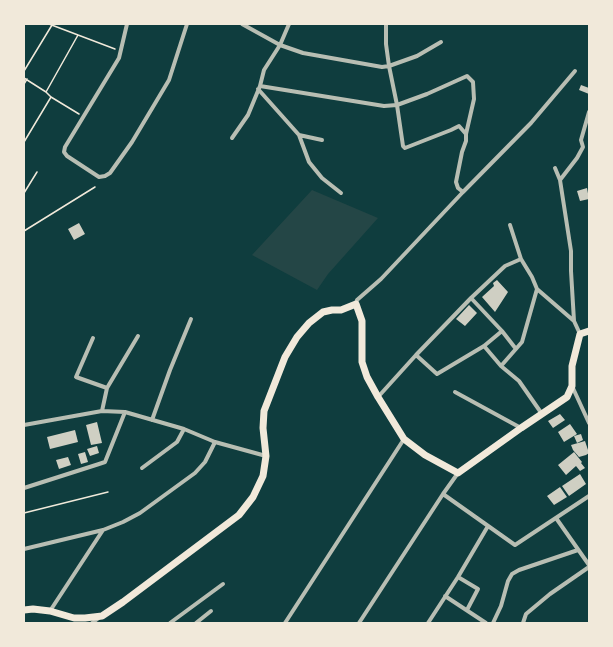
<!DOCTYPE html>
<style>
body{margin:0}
#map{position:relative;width:613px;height:647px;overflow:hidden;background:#0f3d3e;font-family:Quicksand,sans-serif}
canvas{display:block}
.frame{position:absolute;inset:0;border:25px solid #f1e9da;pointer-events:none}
</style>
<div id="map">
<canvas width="613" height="647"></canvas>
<div class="frame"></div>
</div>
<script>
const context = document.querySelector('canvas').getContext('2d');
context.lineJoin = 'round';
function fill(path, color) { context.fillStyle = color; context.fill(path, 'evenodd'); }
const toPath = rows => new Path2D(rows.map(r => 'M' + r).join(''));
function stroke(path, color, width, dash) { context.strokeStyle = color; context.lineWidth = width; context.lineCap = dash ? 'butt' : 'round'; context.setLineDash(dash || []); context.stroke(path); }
fill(toPath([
 [312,190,378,218,328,274,317,290,252,255]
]), '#244646');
fill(toPath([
 [581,85,589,88,589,94,579,90],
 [587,188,589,199,580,201,577,191],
 [79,223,85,234,74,240,68,229],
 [497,280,508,292,495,312,482,297,494,286,493,283],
 [469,305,477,313,465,326,456,319],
 [560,414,565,420,553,428,548,421],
 [97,422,102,443,91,445,86,425],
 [570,424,577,434,564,442,558,432],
 [75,430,78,442,50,449,47,437],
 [581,434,583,440,577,443,574,436],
 [585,441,589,453,586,455,579,457,573,450,571,445],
 [97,446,99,453,90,456,87,449],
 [85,452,88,462,81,464,78,454],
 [574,452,582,462,581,463,585,468,580,471,576,466,566,475,558,465],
 [68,457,71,465,59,469,56,460],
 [580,474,586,484,569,496,562,486],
 [560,487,567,497,554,505,547,496]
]), '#cfcfc3');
stroke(toPath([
 [49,24,115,49],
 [24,71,52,25],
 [24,78,46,92,51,97,79,114],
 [24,84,27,79],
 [46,92,78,35],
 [24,142,51,97],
 [24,193,37,172],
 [24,231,95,187],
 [24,513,108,492]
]), '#f1e9da', 1.5);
stroke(toPath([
 [127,24,119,58,65,147,64,152,67,156,99,177,105,176,110,173,132,142,169,80,187,24],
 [242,24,280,45,303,53,382,67,389,66,417,56,441,42],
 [386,24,386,44,389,66,397,105,403,146,405,148,451,130,459,126,466,134],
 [260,86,384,106,397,105,427,94,467,76,473,82,474,99,466,134,466,141,462,152,456,182,458,188,463,192],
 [258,89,299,135,309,162,322,178,341,193],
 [299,135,322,140],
 [232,138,248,115,260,86,264,70,280,45,289,24],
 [555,168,560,180,571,251,571,271,574,321],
 [560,180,577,158,583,147,581,140,589,112],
 [510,225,521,259,532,277,537,289,574,321,580,334],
 [471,298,502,331,516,349],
 [356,304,357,300,381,279,463,192,531,123,575,71],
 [93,338,76,377,107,388],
 [484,346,501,366,519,381,542,414],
 [416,355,437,374,484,346,502,331],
 [501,366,522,342,537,289],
 [572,386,589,423],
 [455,392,521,428],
 [378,397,416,355,471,298,505,266,521,259],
 [102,411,107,388,138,336],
 [152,420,170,370,191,319],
 [24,425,102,411,125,412,184,429,215,442,266,456],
 [142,468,177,442,184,429],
 [24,488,99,464,105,462,125,412],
 [443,494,515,545,589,496],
 [556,518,589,565],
 [24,549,103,530,123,522,140,513,195,473,205,462,215,442],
 [458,577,478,589,467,610],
 [445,596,486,623],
 [50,611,103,530],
 [92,623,100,617],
 [170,623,223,584],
 [196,623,211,611],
 [285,623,404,439],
 [359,623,443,494,458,473],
 [428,623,458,577,488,526],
 [493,623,501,606,508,581,512,574,519,570,578,550],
 [523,623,526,614,550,594,589,567]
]), '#b8beb3', 4);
stroke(toPath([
 [24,610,33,609,50,611,74,618,85,618,102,616,123,602,239,515,253,497,263,476,266,456,263,428,264,411,285,357,297,337,309,323,323,312,332,310,341,310,356,304,362,321,362,362,367,377,378,397,404,439,425,455,458,473,521,428,567,397,572,386,572,366,580,334,589,331]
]), '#f1e9da', 7);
</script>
